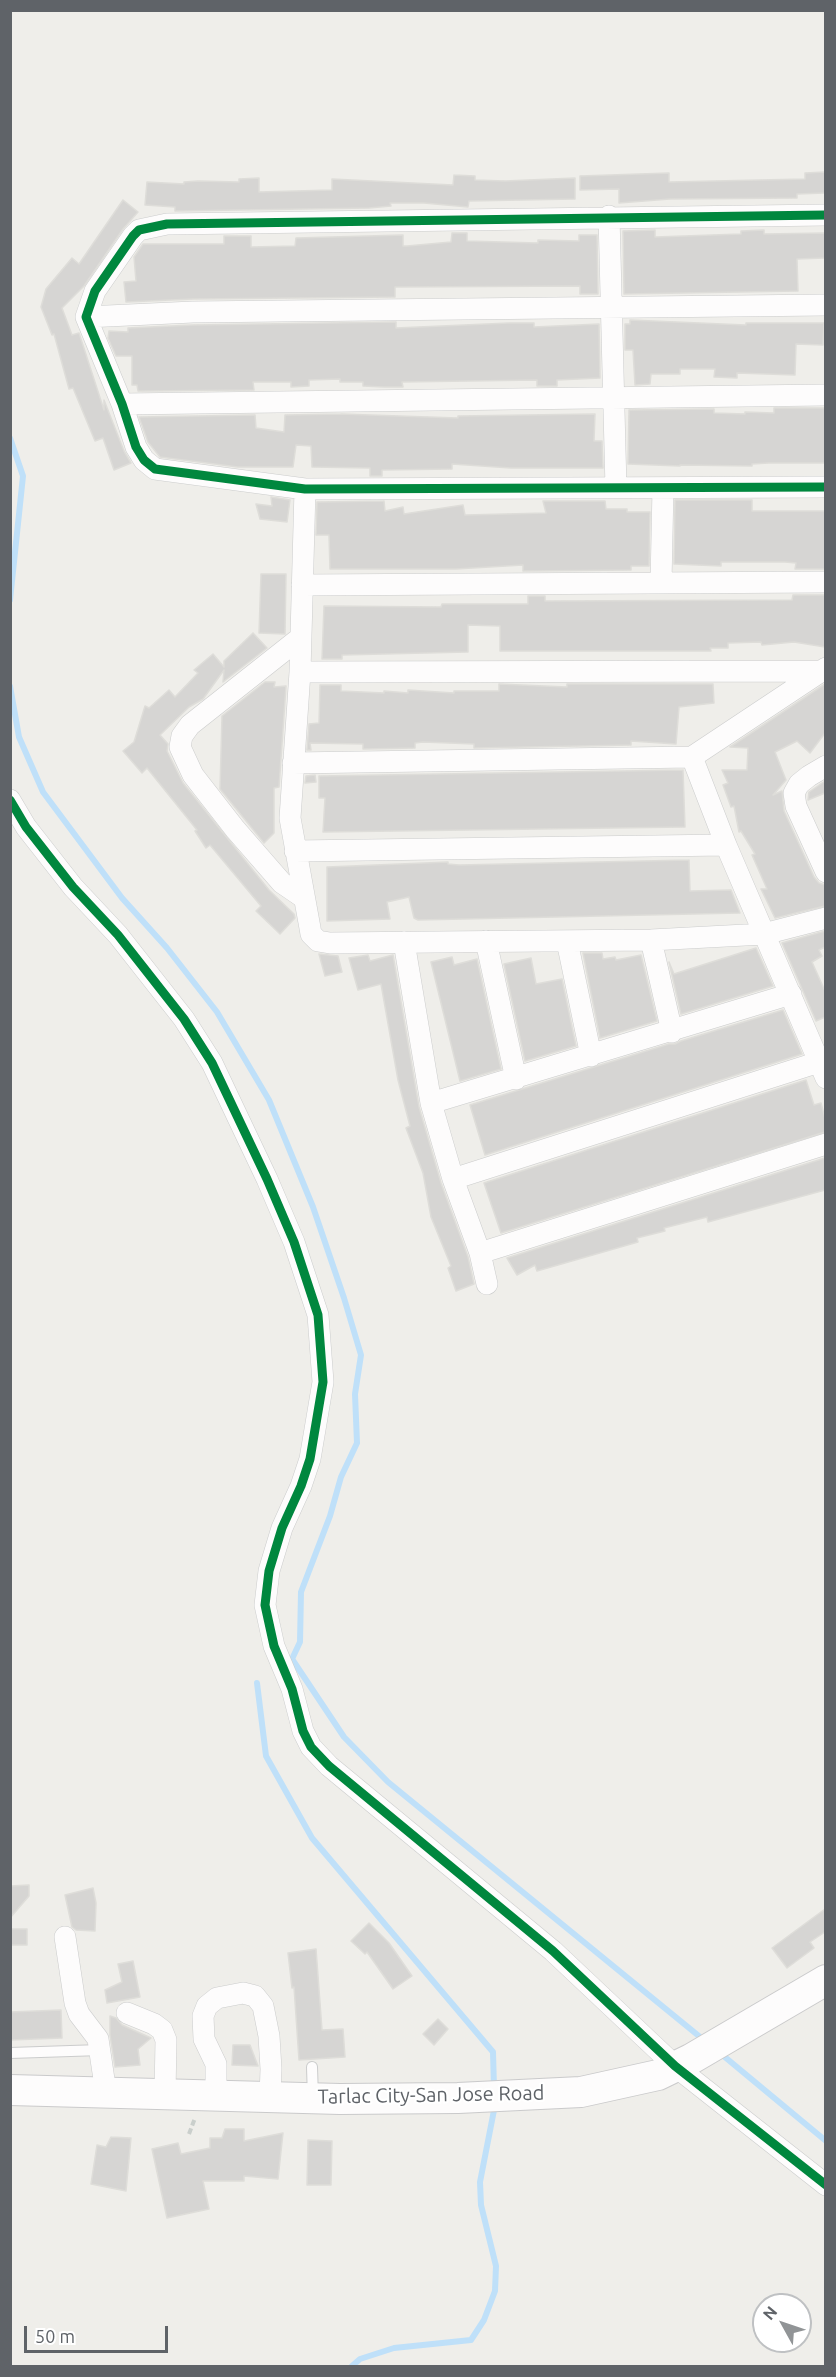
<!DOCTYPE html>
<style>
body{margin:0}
#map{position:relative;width:836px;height:2377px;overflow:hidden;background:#efeeea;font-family:Ubuntu,sans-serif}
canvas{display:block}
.frame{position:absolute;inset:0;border:12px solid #5f6368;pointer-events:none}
.north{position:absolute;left:752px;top:2293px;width:60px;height:60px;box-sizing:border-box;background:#fff;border:2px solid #bfc1c3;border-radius:50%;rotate:310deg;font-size:16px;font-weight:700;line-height:24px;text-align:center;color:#5f6368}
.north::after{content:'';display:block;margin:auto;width:21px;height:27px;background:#919496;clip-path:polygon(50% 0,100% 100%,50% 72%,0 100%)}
.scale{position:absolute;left:24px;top:2326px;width:144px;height:27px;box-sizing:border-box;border:3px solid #5f6368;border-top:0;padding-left:8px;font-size:18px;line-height:21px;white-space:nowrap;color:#5f6368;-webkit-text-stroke:4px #fff;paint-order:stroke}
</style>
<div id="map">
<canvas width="836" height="2377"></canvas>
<div class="frame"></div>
<div class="north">N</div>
<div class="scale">50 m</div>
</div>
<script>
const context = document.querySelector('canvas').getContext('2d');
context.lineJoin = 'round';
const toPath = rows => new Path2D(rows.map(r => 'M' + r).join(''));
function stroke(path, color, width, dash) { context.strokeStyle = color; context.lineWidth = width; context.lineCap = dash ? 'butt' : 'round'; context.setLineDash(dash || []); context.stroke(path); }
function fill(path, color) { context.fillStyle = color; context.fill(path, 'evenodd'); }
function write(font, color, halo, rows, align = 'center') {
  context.font = font + ' Ubuntu,sans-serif'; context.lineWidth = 4.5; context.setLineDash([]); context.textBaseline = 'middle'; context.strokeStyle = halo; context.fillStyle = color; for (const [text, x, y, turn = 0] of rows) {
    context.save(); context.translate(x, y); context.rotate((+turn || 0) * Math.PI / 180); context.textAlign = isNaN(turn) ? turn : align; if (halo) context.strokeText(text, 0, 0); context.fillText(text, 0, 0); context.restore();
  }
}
stroke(toPath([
 [10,438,23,476,10,600],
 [10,686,19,737,43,792,122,898,167,948,217,1012,269,1100,313,1207,344,1298,361,1355,355,1394,357,1443,341,1477,330,1516,301,1592,300,1642,292,1659,344,1737,388,1782,705,2041],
 [257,1683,266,1756,312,1838,493,2052,494,2088],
 [720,2053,826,2141],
 [352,2366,360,2359,394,2348,471,2340,484,2320,495,2291,496,2266,481,2205,480,2182,495,2105]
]), '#bfe0f9', 6);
const building = toPath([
 [825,172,825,193,797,194,797,198,670,199,619,203,619,189,580,190,580,176,669,173,669,182,805,179,805,173,825,172],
 [454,175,475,176,475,180,505,181,575,178,575,199,469,201,468,207,424,203,390,203,391,206,369,208,175,211,175,207,145,205,147,182,184,184,184,182,198,181,239,182,239,179,259,178,259,192,332,190,332,179,453,185,454,175],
 [123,200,138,212,123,229,84,286,62,308,72,335,79,333,104,410,104,400,124,451,131,463,114,470,103,438,95,441,73,388,69,389,54,334,52,335,41,307,46,289,72,258,79,264,123,200],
 [655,230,655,237,741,234,741,231,764,230,764,234,825,233,825,258,797,259,798,291,624,294,623,231,655,230],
 [452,233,467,233,467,241,538,243,538,240,579,241,579,235,597,235,598,294,580,294,580,286,395,287,395,297,193,299,126,302,124,282,136,281,134,257,143,244,224,244,224,236,251,236,251,247,295,246,296,238,403,235,403,246,407,246,451,242,452,233],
 [630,320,746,325,746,323,824,323,823,345,796,344,795,375,737,373,737,378,714,377,715,369,680,369,680,374,651,374,650,384,635,385,633,350,625,350,625,324,630,324,630,320],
 [396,322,396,328,509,323,534,323,534,327,599,324,600,378,557,380,557,386,537,386,537,380,402,382,403,387,384,387,363,386,363,382,340,382,340,379,309,380,309,386,291,387,291,382,253,382,254,390,138,391,137,385,132,385,132,356,116,356,108,338,109,331,128,332,128,328,193,325,396,322],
 [774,408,825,408,825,463,769,463,752,464,752,466,680,465,680,466,628,464,629,410,714,409,714,413,745,414,745,412,774,413,774,408],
 [341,414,458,418,458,416,595,414,594,441,602,441,603,468,511,468,452,464,452,469,382,470,382,476,370,476,370,468,312,467,311,446,296,445,293,467,238,467,160,457,148,442,139,417,255,415,256,428,284,432,285,415,341,414],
 [271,497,290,500,287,522,260,519,256,504,272,506,271,497],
 [675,500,752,500,752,511,825,511,825,569,795,569,796,563,785,562,721,562,721,566,674,564,675,500],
 [384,501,385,511,403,507,404,514,463,505,465,515,546,513,543,501,605,501,606,509,627,509,627,512,650,512,649,566,631,566,631,570,523,571,523,565,456,569,330,569,329,535,316,535,317,502,384,501],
 [261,574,286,574,285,634,259,633,261,574],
 [793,595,825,595,825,647,794,642,762,645,761,642,728,643,728,648,710,648,711,651,500,651,500,626,468,625,468,652,342,655,342,659,322,659,324,606,441,607,442,604,528,604,528,596,545,596,545,601,792,600,793,595],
 [253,633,267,648,223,682,224,670,203,699,189,707,160,735,168,744,167,751,183,783,269,890,294,914,295,918,280,934,256,911,261,906,210,845,206,848,195,831,197,830,147,768,142,773,123,751,134,742,145,706,149,708,169,690,175,697,198,673,194,670,213,654,224,667,224,661,253,633],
 [265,682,275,682,274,687,286,686,279,787,274,788,274,833,264,843,220,789,222,716,265,682],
 [499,684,567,687,567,684,713,684,714,703,679,707,676,744,631,741,631,745,474,748,474,744,423,742,415,743,415,748,363,749,363,744,310,743,311,750,307,750,309,724,319,723,320,685,341,685,341,691,384,693,384,691,408,693,408,690,454,693,454,691,499,691,499,684],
 [825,684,825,733,810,753,797,741,775,752,786,780,773,795,782,791,784,811,814,877,819,883,825,885,825,906,775,918,761,889,767,889,752,855,755,854,741,831,739,832,734,806,731,807,723,785,728,783,722,770,747,770,748,748,730,747,825,684],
 [683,770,685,827,323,832,325,798,319,798,319,776,683,770],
 [315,775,316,782,305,783,306,776,315,775],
 [825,781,825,793,808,800,809,792,825,781],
 [689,860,690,891,731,890,740,913,418,920,414,918,409,897,387,902,390,919,327,921,327,867,448,862,448,864,459,865,689,860],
 [825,931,825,947,819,950,822,956,812,962,825,991,825,1017,816,1021,782,943,825,931],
 [756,948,773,986,681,1014,669,962,674,974,756,948],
 [583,953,602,953,603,959,615,957,616,960,641,955,657,1021,600,1038,583,953],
 [319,954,338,956,342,972,325,976,319,954],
 [368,955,370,961,393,955,419,1107,441,1183,468,1257,474,1284,456,1291,448,1268,451,1266,431,1217,423,1173,406,1128,410,1126,398,1080,381,984,358,990,349,958,368,955],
 [452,957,454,965,477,959,501,1069,460,1081,431,962,452,957],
 [531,958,536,984,562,979,576,1046,525,1061,504,964,531,958],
 [783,1010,802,1054,485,1155,470,1105,669,1044,675,1044,681,1041,783,1010],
 [806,1080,814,1105,821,1103,825,1118,825,1132,501,1233,484,1183,806,1080],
 [825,1158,825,1190,708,1222,707,1217,664,1228,665,1231,637,1238,638,1242,537,1271,535,1265,517,1275,507,1258,825,1158],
 [29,1885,29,1896,10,1918,10,1886,29,1885],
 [93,1888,96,1903,95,1931,76,1930,72,1927,65,1895,93,1888],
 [825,1909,825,1932,810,1942,814,1948,787,1968,772,1948,825,1909],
 [369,1923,389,1943,412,1976,393,1989,367,1952,365,1954,351,1941,369,1923],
 [10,1929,27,1929,27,1945,10,1945,10,1929],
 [316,1949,322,2030,343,2029,345,2057,299,2060,294,1987,292,1988,288,1953,316,1949],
 [133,1961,140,1997,107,2003,105,1990,122,1982,118,1964,133,1961],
 [61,2010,62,2038,10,2040,10,2012,61,2010],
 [110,2016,116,2018,122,2025,151,2038,138,2049,140,2065,115,2067,110,2035,110,2016],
 [438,2019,448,2029,434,2045,423,2034,438,2019],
 [233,2045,250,2045,258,2066,232,2065,233,2045],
 [225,2129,244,2129,244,2141,283,2133,278,2179,244,2176,244,2181,203,2181,209,2209,167,2218,152,2149,178,2143,181,2154,210,2148,210,2138,222,2138,225,2129],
 [111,2137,131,2138,126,2191,91,2184,97,2145,106,2147,111,2137],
 [308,2140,332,2141,331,2185,307,2185,308,2140]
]);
fill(building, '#d6d5d3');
stroke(building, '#deddd9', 1.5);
const lane = toPath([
 [10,2053,101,2050],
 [312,2067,313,2098]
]);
const street = toPath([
 [826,215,167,224,139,230,133,236,95,291,86,317,122,404,136,447,144,460,155,469,305,489,826,487],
 [609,216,616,488],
 [86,317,193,312,826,305],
 [122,404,826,395],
 [305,489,300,672,290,818,310,928,311,934,318,941,330,943,651,940,764,934,826,918],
 [661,583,663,488],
 [302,585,826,582],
 [300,638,190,725,182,736,180,747,193,775,235,829,282,883,304,898],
 [300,672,821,671],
 [692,757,726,845,826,1078],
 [293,763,692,757,826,668],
 [826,766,809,776,799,784,794,793,796,806,826,872],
 [10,800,26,827,73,887,118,935,184,1019,212,1063,267,1179,294,1242,318,1315,323,1382,310,1459,301,1486,282,1528,269,1571,265,1605,274,1646,292,1689,303,1731,311,1747,329,1766,553,1951,675,2066,826,2185],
 [295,851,726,845],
 [651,940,672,1032],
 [486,941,516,1079],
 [567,941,591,1056],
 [404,942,431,1103,453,1179,480,1253,487,1284],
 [431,1103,791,994],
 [453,1179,819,1062],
 [480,1253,826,1144],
 [65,1937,75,2003,79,2014,98,2039,106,2093],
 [127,2013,154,2024,162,2030,166,2040,165,2094],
 [216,2095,216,2064,204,2039,203,2016,207,2006,217,1998,243,1993,255,1996,263,2006,269,2036,271,2069,270,2097]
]);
const secondary = toPath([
 [10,2090,340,2099,458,2098,581,2092,658,2075,691,2059,826,1980]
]);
stroke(lane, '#cbcccc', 12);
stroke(street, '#cbcccc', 22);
stroke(secondary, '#cacacb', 32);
stroke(toPath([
 [189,2134,195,2118]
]), '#cacfcc', 4, [6, 3]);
stroke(lane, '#fdfcfc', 10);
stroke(street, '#fdfcfc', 21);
stroke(secondary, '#fdfcfc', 30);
stroke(toPath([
 [826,215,167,224,139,230,133,236,95,291,86,317,122,404,136,447,144,460,155,469,305,489,826,487],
 [10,800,26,827,73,887,118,935,184,1019,212,1063,267,1179,294,1242,318,1315,323,1382,310,1459,301,1486,282,1528,269,1571,265,1605,274,1646,292,1689,303,1731,311,1747,329,1766,553,1951,675,2066,826,2185]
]), '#00873e', 9);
write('20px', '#5f6368', '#fff', [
 ["Tarlac City-San Jose Road",431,2095,-1]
]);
</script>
